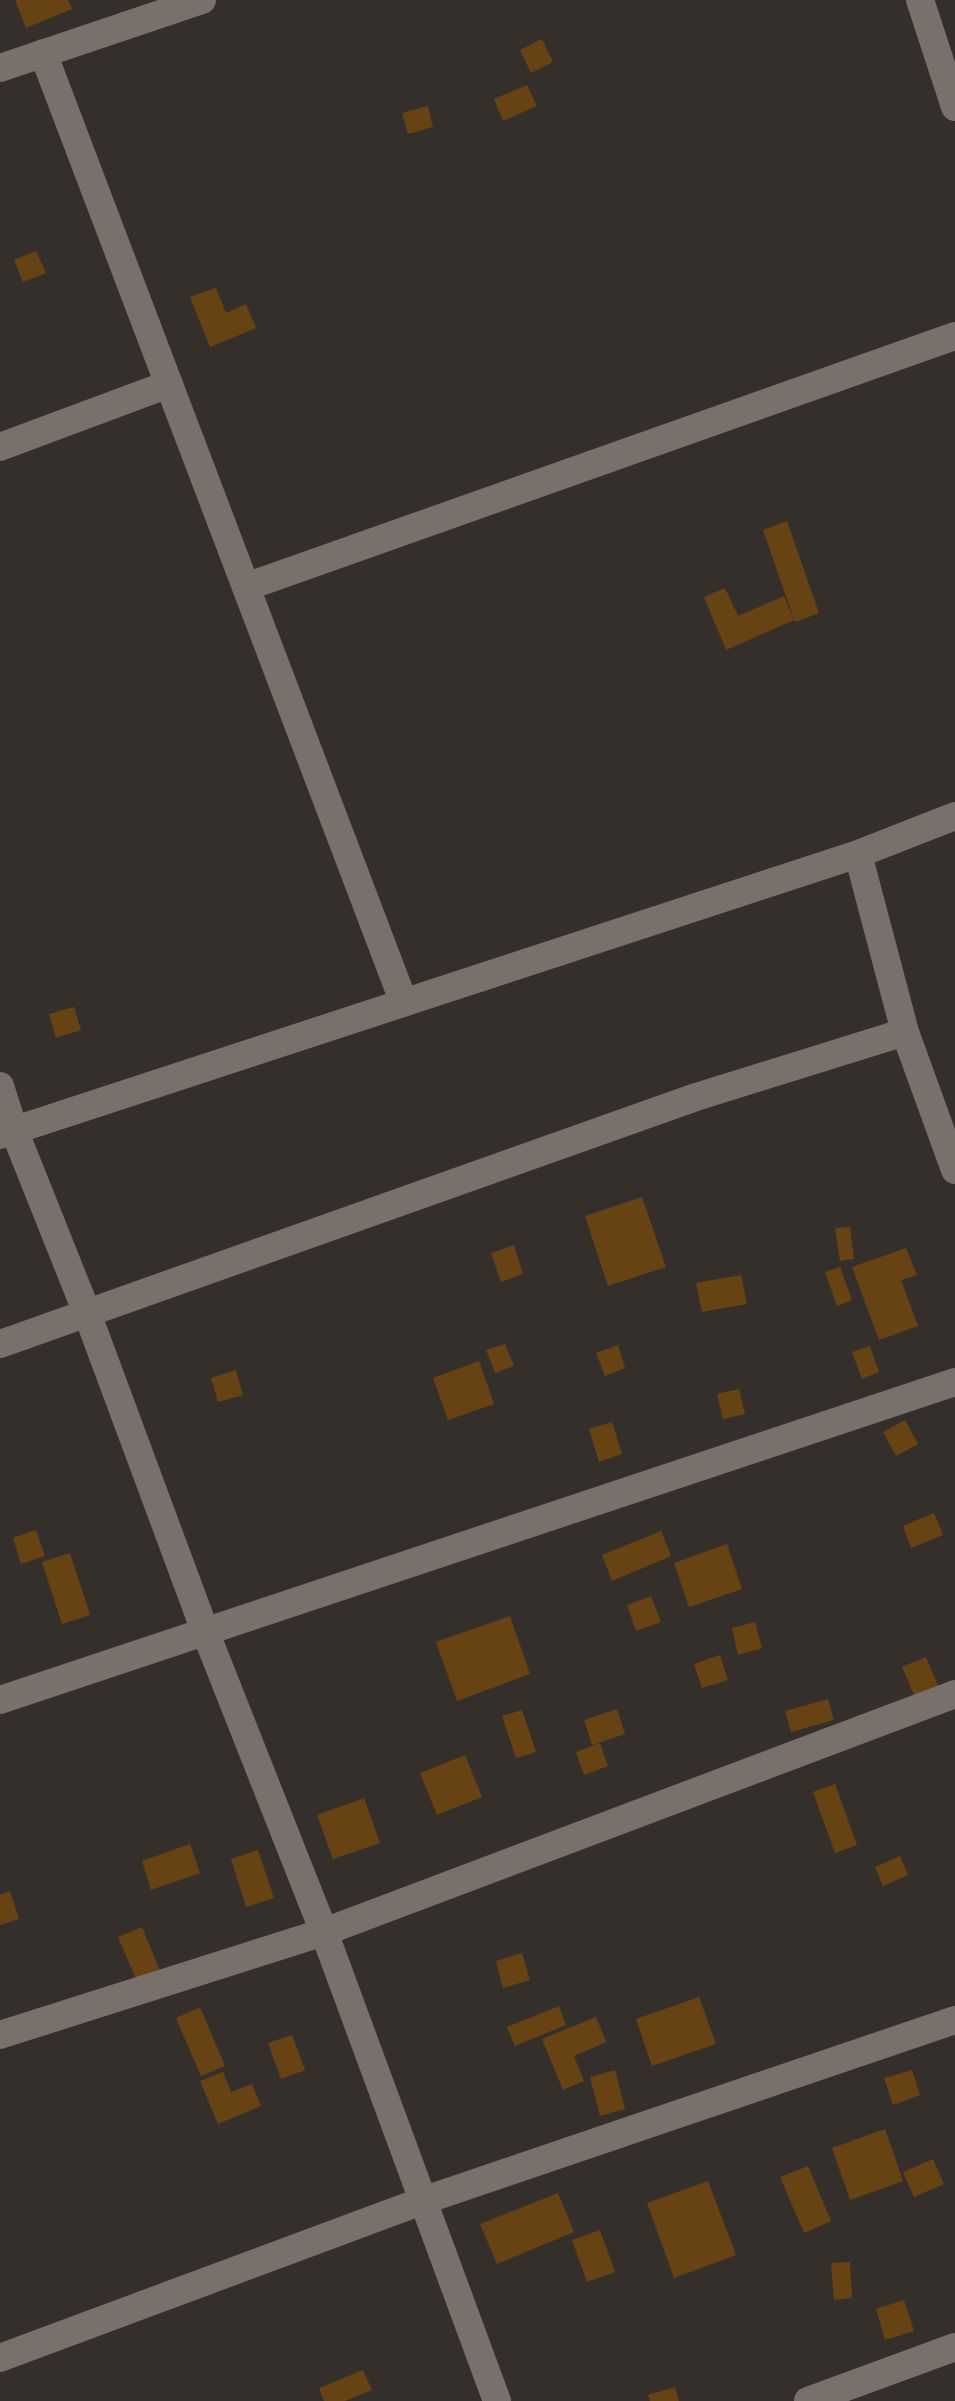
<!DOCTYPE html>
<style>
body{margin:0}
canvas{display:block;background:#352f2b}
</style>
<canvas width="955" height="2401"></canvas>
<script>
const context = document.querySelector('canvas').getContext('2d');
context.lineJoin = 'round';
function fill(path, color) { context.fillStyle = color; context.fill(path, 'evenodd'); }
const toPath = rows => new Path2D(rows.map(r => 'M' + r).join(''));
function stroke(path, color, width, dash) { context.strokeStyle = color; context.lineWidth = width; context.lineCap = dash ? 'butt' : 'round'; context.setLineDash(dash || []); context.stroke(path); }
fill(toPath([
 [15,0,68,0,72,9,26,28],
 [542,39,553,62,531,73,520,50],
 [527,85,537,106,503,121,494,99],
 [428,106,433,127,408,134,402,113],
 [36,251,46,273,23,282,14,260],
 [216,288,226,313,246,304,256,328,210,347,190,297],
 [787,521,819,613,795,622,763,530],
 [725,588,738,616,784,596,794,620,726,650,704,597],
 [74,1007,81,1030,56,1038,49,1014],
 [642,1197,666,1267,608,1286,585,1216],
 [850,1227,854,1259,840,1261,835,1228],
 [514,1245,523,1274,501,1282,491,1253],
 [906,1248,917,1275,901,1280,918,1326,879,1340,852,1267],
 [840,1267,852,1300,837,1306,825,1272],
 [741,1275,747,1304,702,1312,696,1283],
 [505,1344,514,1366,495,1373,486,1350],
 [618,1345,625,1368,605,1376,596,1353],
 [870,1346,879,1372,862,1379,852,1352],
 [479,1361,494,1404,448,1420,433,1378],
 [236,1370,243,1395,218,1402,211,1378],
 [739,1389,745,1414,723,1419,717,1394],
 [905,1420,918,1444,896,1456,883,1432],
 [612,1422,622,1454,599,1462,589,1429],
 [934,1513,943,1535,911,1548,903,1526],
 [36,1530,45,1556,21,1564,13,1538],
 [661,1531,671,1556,612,1581,602,1555],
 [727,1544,742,1589,689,1607,674,1563],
 [70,1553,90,1615,62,1624,42,1562],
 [651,1596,661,1622,636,1631,627,1605],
 [510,1616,530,1674,457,1701,436,1642],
 [755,1622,762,1648,738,1655,732,1628],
 [720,1655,728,1680,702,1688,694,1664],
 [926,1657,938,1686,914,1695,902,1667],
 [828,1699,834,1720,791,1732,785,1711],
 [617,1709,625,1734,592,1745,584,1720],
 [522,1710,536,1752,516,1758,502,1716],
 [600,1743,608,1766,584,1775,576,1752],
 [465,1755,482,1797,437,1815,420,1773],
 [835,1784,857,1845,835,1853,813,1792],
 [364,1798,380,1843,333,1859,317,1815],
 [190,1844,200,1873,151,1890,142,1861],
 [258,1850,274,1898,246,1907,231,1859],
 [900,1856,908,1875,883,1886,875,1867],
 [10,1891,19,1919,0,1925,0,1895],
 [142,1927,160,1971,137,1981,118,1937],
 [522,1953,530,1980,503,1988,496,1961],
 [699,1997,716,2044,652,2066,636,2019],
 [559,2006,566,2025,515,2046,507,2027],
 [200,2007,225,2066,201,2076,176,2018],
 [596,2017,606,2042,574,2056,584,2081,563,2090,542,2039],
 [292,2035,305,2070,281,2079,268,2043],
 [615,2070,625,2109,600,2116,590,2077],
 [912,2070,920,2095,893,2105,884,2078],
 [223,2072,231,2092,252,2084,261,2106,218,2124,200,2081],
 [885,2129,903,2181,850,2200,832,2148],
 [933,2159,944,2184,914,2197,903,2172],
 [808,2166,831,2221,804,2233,780,2177],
 [708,2181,736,2255,674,2278,647,2203],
 [558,2193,574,2232,497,2264,480,2224],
 [600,2230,615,2272,587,2282,572,2240],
 [850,2262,852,2298,834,2300,831,2263],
 [904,2300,914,2331,885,2340,876,2309],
 [363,2370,372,2390,345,2401,324,2401,319,2388],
 [675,2387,679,2401,650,2401,648,2395]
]), '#674313');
stroke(toPath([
 [920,0,955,107],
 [43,53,404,1003],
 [0,68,202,0],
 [0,447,169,384],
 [246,587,955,336],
 [858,854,905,1032],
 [0,1086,14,1130,87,1313,205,1631,324,1932,497,2401],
 [0,1135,858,854,955,816],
 [0,1344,696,1097,905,1032,955,1170],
 [0,1700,955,1382],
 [0,2035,324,1932,955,1694],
 [0,2358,422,2201,955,2020],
 [808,2401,955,2347]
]), '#77706b', 28);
</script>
